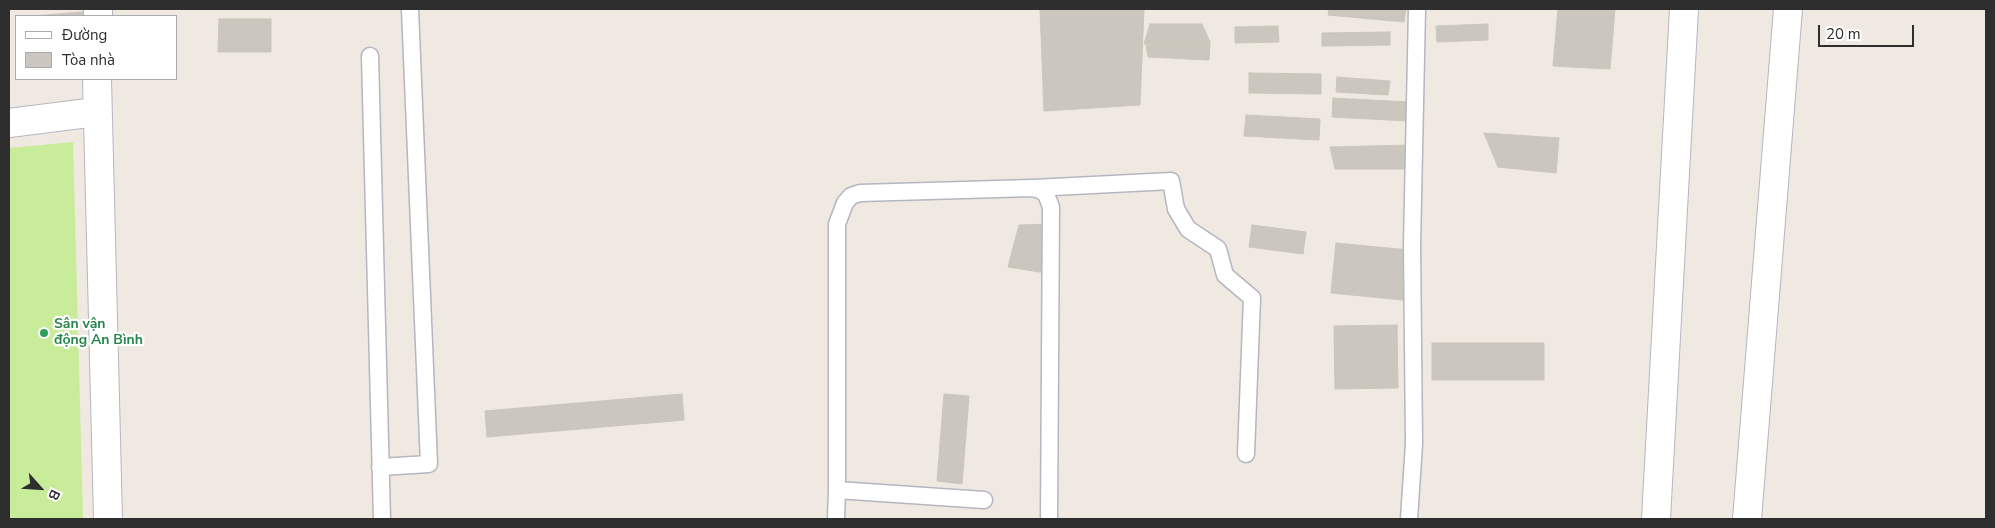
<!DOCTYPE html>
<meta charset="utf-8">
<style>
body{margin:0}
#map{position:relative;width:1995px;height:528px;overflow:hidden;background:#efe9e1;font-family:"Nunito Sans",sans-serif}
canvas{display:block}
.frame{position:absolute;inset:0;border:10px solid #2e2e2e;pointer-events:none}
.legend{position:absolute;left:15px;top:15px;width:162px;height:65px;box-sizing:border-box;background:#fff;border:1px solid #ababab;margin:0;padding:6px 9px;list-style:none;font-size:15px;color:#2e2e2e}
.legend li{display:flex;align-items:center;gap:10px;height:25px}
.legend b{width:25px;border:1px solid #ababab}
.north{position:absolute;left:15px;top:463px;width:50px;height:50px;-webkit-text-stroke:4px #fff;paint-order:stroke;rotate:116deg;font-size:14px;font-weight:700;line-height:20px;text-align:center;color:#2e2e2e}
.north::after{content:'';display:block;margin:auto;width:18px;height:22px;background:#2e2e2e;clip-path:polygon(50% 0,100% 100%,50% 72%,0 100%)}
.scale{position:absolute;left:1818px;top:25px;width:96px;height:22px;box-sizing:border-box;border:2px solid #2e2e2e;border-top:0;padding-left:6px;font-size:15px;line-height:18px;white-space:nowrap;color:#2e2e2e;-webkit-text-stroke:4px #fff;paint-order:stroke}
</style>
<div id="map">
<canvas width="1995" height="528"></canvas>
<div class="frame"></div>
<ul class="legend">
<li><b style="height:6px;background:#fff"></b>Đường</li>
<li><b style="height:14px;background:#cbc7bf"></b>Tòa nhà</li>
</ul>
<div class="north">B</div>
<div class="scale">20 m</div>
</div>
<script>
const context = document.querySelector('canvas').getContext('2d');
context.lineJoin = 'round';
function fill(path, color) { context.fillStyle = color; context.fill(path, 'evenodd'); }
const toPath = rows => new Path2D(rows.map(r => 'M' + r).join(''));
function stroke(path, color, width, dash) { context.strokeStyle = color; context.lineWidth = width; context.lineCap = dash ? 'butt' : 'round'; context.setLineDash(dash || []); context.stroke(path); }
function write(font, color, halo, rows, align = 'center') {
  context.font = font + ' "Nunito Sans",sans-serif'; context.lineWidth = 4.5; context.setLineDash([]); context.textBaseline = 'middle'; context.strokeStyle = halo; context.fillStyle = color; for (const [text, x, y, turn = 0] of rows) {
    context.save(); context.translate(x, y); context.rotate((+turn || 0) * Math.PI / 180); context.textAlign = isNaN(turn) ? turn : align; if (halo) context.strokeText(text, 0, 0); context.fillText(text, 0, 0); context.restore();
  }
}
fill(toPath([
 [73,142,83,519,9,519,9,148]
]), '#c9ec9a');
const building = toPath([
 [1040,9,1144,9,1140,105,1044,111,1040,9],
 [1329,9,1406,9,1404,22,1328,15,1329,9],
 [1558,9,1615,9,1610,69,1553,66,1558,9],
 [93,11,93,16,33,16,93,11],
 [219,19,271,19,271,52,218,52,219,19],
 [1150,24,1202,24,1210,42,1144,44,1150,24],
 [1488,24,1488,40,1437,42,1436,26,1488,24],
 [1278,26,1279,42,1235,43,1235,27,1278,26],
 [1390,32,1390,45,1322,46,1322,33,1390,32],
 [1210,42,1209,60,1148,57,1146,45,1210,42],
 [1249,73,1321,74,1321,94,1249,93,1249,73],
 [1337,77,1390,81,1388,95,1336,92,1337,77],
 [1333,98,1409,102,1408,121,1332,117,1333,98],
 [1246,115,1320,119,1319,140,1244,136,1246,115],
 [1484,133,1559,138,1556,173,1498,167,1484,133],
 [1413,145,1407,169,1335,169,1330,147,1413,145],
 [1049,224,1046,273,1008,267,1019,225,1049,224],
 [1252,225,1306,232,1303,254,1249,247,1252,225],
 [1336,243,1409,250,1403,300,1331,293,1336,243],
 [1397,325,1398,388,1335,389,1334,326,1397,325],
 [1432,343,1544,343,1544,380,1432,380,1432,343],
 [682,394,684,420,487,437,485,411,682,394],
 [944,394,969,396,962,484,937,481,944,394]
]);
fill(building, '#cbc7bf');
stroke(building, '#cbc5ba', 1);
const service = toPath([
 [370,56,382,519],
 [1034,188,1171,181,1176,209,1188,229,1218,249,1225,275,1252,298,1246,454],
 [380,467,429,464,410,9],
 [837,490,837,224,845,203,851,196,860,193,1032,188,1040,190,1046,194,1051,207,1049,519],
 [836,519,837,490,984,500],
 [1409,519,1414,444,1412,245,1417,9]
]);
const minor = toPath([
 [98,16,98,9],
 [97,79,108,519],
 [9,123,96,112],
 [1656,519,1684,9],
 [1747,519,1788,9]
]);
stroke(service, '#b4b7c1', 19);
stroke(minor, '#b4b7c1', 30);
stroke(service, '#fff', 16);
stroke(minor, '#fff', 28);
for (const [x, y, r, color] of [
 [44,333,5,"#2e9e5b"]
]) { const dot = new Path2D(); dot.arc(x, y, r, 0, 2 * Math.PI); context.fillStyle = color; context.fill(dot); stroke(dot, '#fff', 2); }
write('bold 14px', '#27864d', '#fff', [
 ["Sân vận",54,325],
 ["động An Bình",54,341]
], 'left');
</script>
